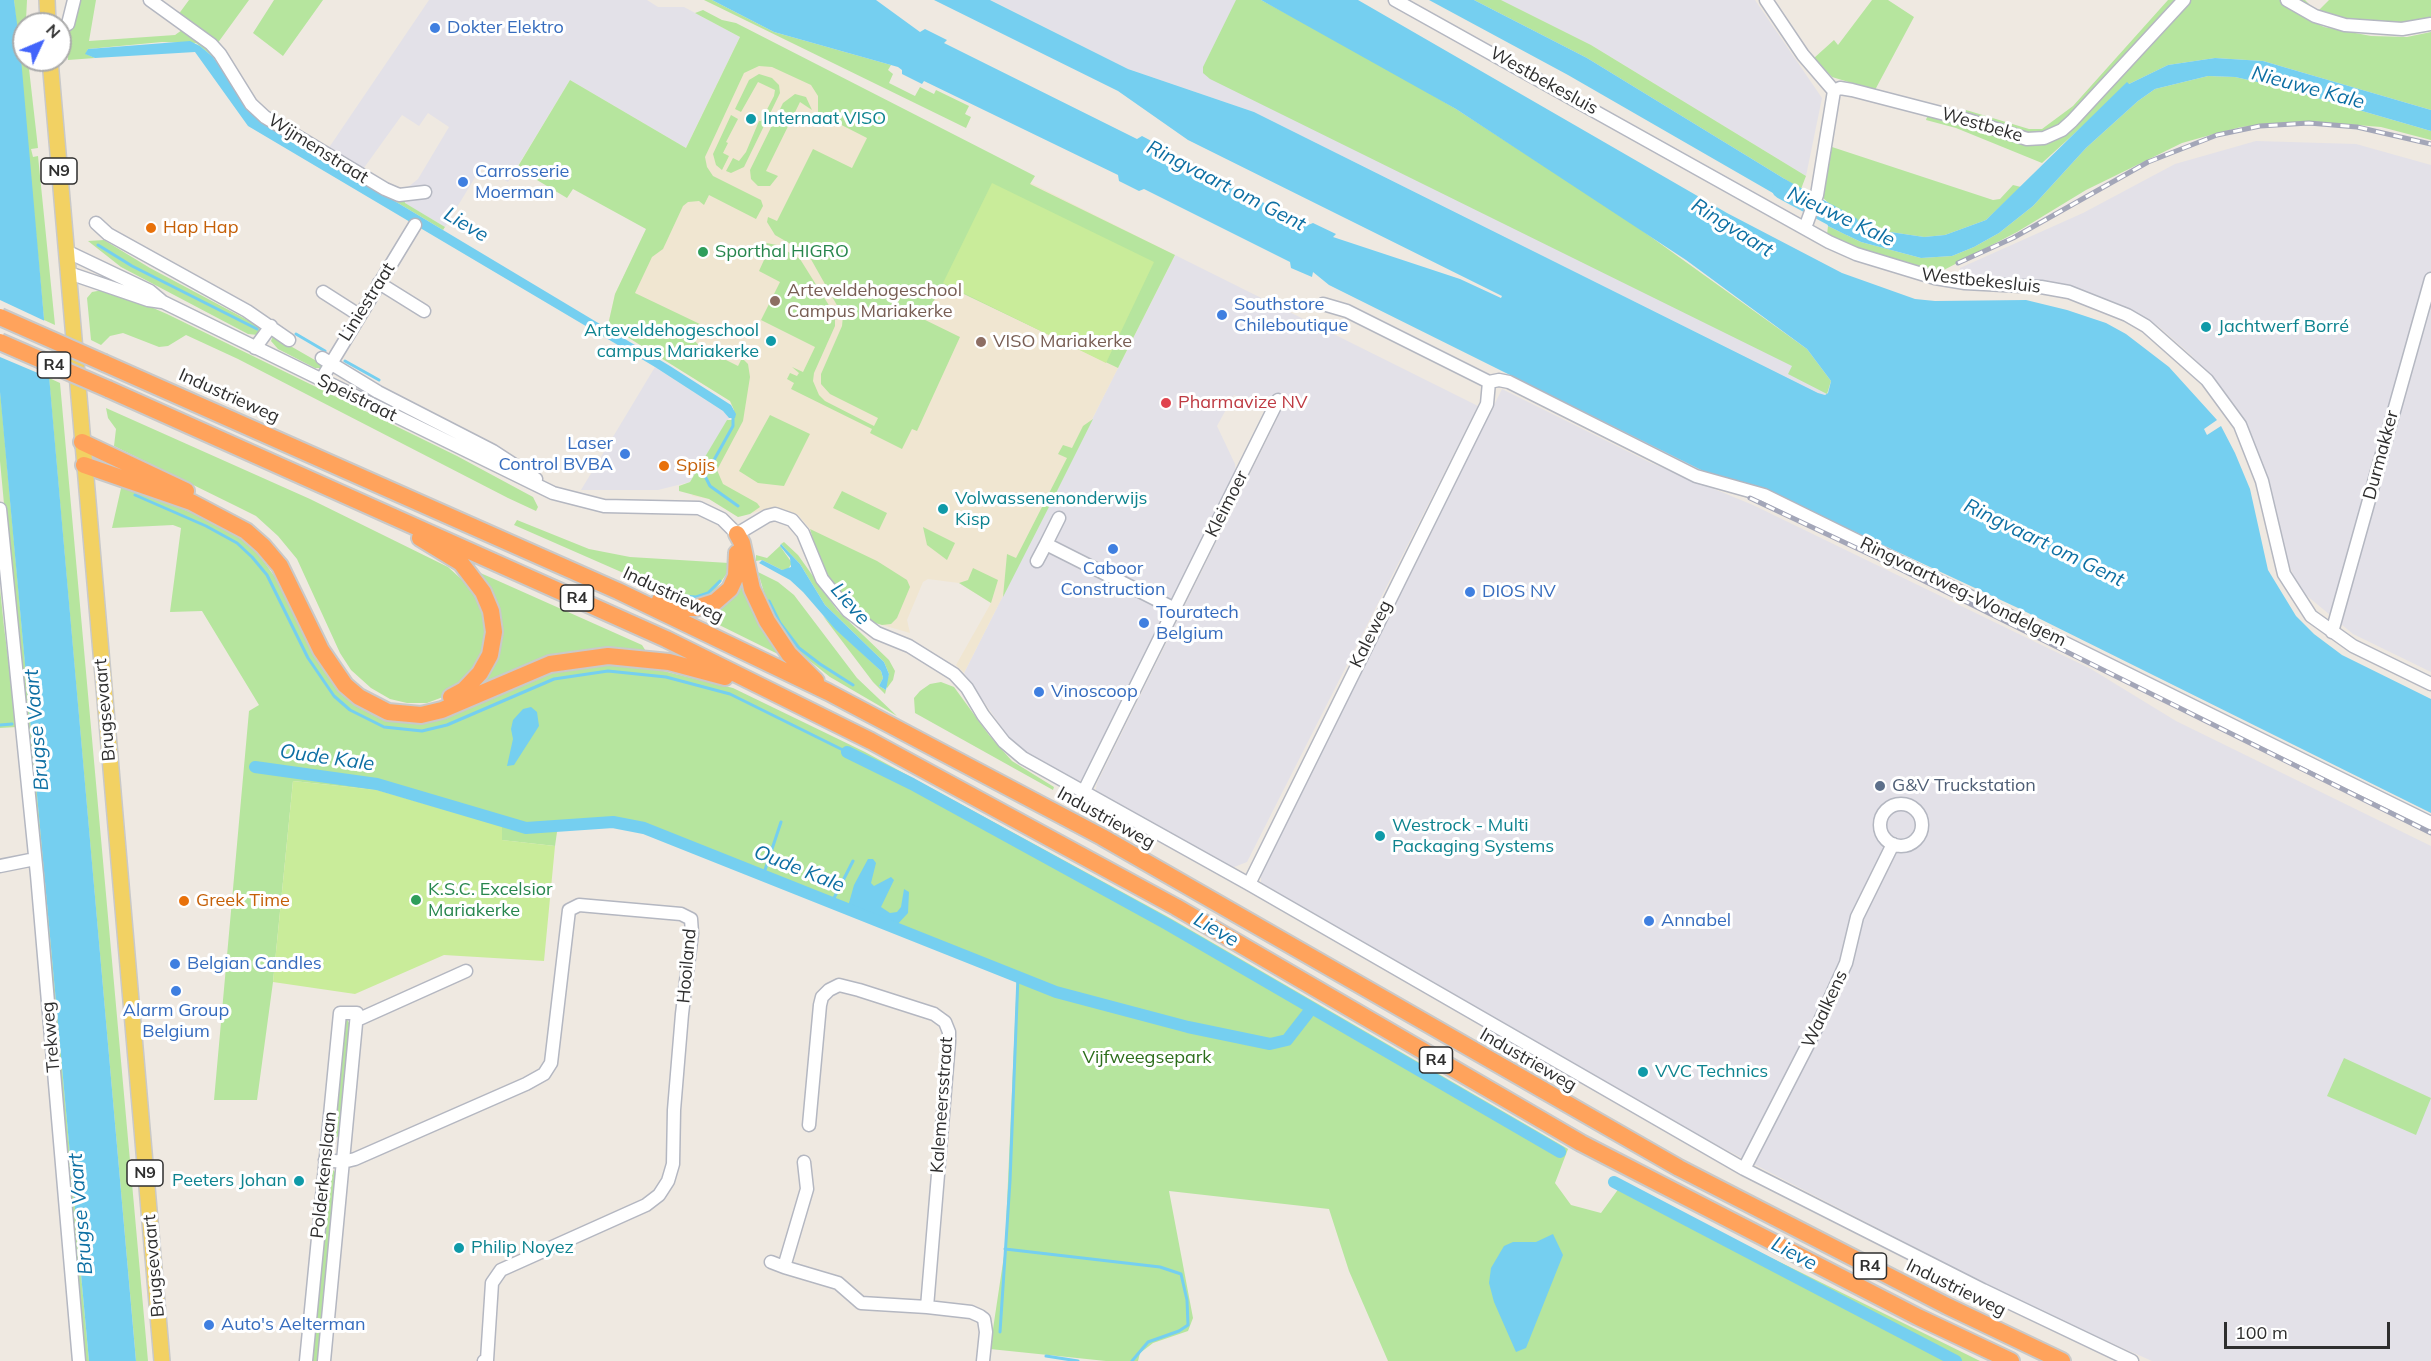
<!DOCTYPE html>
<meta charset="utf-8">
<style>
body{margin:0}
#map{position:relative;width:2431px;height:1361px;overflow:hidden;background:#efe9e1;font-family:Mulish,sans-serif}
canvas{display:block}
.north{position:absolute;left:12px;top:12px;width:60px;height:60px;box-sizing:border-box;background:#fff;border:2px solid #ababab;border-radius:50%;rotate:46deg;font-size:16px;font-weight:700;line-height:24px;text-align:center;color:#2e2e2e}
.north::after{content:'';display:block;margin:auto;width:21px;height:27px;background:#4264fb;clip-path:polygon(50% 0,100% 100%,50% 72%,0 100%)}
.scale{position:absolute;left:2224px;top:1322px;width:166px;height:27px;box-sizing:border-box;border:3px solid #2e2e2e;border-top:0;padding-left:8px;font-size:18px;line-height:21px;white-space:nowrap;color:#2e2e2e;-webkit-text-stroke:4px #fff;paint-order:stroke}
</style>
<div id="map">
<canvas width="2431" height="1361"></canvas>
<div class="north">N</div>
<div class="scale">100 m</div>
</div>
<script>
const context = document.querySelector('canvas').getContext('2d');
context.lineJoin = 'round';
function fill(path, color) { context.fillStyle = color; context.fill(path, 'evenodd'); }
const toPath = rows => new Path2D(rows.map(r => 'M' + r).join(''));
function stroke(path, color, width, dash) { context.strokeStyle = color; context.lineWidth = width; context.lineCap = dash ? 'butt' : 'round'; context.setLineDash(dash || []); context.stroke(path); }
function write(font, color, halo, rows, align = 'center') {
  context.font = font + ' Mulish,sans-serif'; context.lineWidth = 6; context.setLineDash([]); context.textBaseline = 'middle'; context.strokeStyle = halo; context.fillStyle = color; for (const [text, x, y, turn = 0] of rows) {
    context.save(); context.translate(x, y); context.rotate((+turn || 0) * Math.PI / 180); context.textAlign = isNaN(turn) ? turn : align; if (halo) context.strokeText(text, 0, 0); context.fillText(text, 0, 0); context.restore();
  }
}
fill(toPath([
 [429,0,647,0,658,7,684,7,740,37,686,148,570,80,508,182,482,166,445,227,404,203,402,192,418,179,449,127,428,113,419,126,402,115,361,172,326,152],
 [991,0,1261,0,1456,109,1626,219,1830,389,1825,395,1818,393,1254,112,1128,69],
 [1501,0,1755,0,1822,98,1806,176,1591,45],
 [2256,141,2356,144,2431,165,2431,672,2353,634,2300,590,2288,563,2273,501,2258,454,2243,417,2191,355,2158,326,2126,309,2066,286,2005,278,1960,277,1960,268,2083,213,2175,164],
 [1175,255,1478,406,1247,862,1229,869,1095,793,1097,783,1278,417,1234,395,1217,426,1235,464,1236,475,1087,777,1076,783,1033,760,1007,735,964,673],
 [655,367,723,411,729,418,690,482,658,490,581,490],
 [1502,389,1651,463,1753,505,2091,669,2176,721,2431,846,2431,1361,2152,1361,2028,1306,1630,1100,1261,888,1261,872]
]), '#e3e1e8');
fill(toPath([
 [740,37,1175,255,964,673,956,665,991,603,959,583,928,579,923,582,907,620,910,633,872,622,822,568,810,529,798,515,774,507,738,517,709,499,692,496,727,420,732,420,734,410,730,401,608,325,615,294]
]), '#f0e6d1');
fill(toPath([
 [14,0,27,0,24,60,28,60,38,148,31,149,33,157,38,156,55,325,44,320],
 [80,0,96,0,89,41,175,35,182,30,208,46,250,107,404,199,405,203,445,227,443,230,256,118,213,57,196,43,162,42,88,49,86,54,95,58,68,60,67,41],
 [189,0,249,0,217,44,178,15],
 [274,0,323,0,283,56,253,33],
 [704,0,712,0,774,32,891,65,888,70,893,74,889,83,915,96,920,87,934,94,936,90,969,106,965,114,971,117,966,128],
 [1236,0,1261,0,1364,55,1456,109,1626,219,1807,349,1831,381,1827,394,1788,374,1792,366,1210,79,1203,73,1203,67],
 [1474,0,1501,0,1591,45,1806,176,1801,189,1587,58],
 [1872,0,1888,0,1914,17,1875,90,1832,77,1814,58,1834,40,1838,45],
 [2168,0,2305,0,2317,12,2329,0,2431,0,2431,20,2411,26,2365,25,2317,12,2311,21,2324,27,2371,36,2407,37,2431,32,2431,110,2263,61,2215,58,2168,65,2129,84,2042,163,1956,128,1926,120,1928,114,1964,115,1966,110,2029,129,2042,129,2073,106],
 [703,10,722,20,736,23,1035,176,1030,184,1175,255,1118,368,943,284,926,315,920,312,917,316,960,337,917,431,912,429,902,449,870,433,872,429,791,389,794,383,787,379,790,373,797,376,799,373,792,367,803,372,815,347,761,320,780,282,759,271,764,260,751,253,761,242,777,245,800,259,835,315,835,326,814,373,813,381,819,395,825,401,874,426,878,418,830,394,821,384,821,374,842,326,843,316,808,254,775,235,767,222,768,217,777,221,813,149,852,168,867,138,818,113,818,96,811,85,772,67,759,66,744,73,705,157,707,167,713,176,761,200,763,206,756,219,709,195,704,205,699,201,688,202,683,206,663,249,652,257,635,293,704,326,703,334,695,341,700,347,738,366,742,358,748,364,750,377,743,421,717,470,723,484,757,503,760,507,750,514,738,517,709,499,679,491,679,486,690,482,727,420,732,420,734,410,730,401,608,325,615,294,646,229,573,189,567,198,517,168,570,80,686,148,740,37,695,13],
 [759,74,772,78,779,85,780,93,744,167,731,173,726,171,733,158,739,161,746,152,759,121,761,121,774,96,775,90,758,82,741,112,735,109,749,80],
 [2208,76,2235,77,2276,86,2431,131,2431,140,2381,127,2308,121,2241,127,2214,134,2182,143,2086,190,2017,232,1938,273,1901,266,1827,235,1828,226,1861,242,1921,258,1952,256,1974,247,1999,233,2033,206,2086,148,2138,101,2155,89],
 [795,94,806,97,812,110,800,102,766,171,778,176,770,186,758,186,751,179,750,170,783,103],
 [731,115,738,119,726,142,728,143,723,153,729,156,722,170,716,165,713,154],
 [1832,147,1993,200,2000,199,2013,185,2021,187,1986,220,1945,235,1924,237,1877,230,1843,216,1822,197],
 [104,240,150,268,255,324,261,330,258,335,248,334,121,267,88,241],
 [103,290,130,298,167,314,457,456,533,497,538,507,536,511,508,498,238,359,186,335,168,346,159,347,123,333,110,336,101,345,91,340,87,298,92,292],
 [273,336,320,363,322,368,315,368,278,349,271,341],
 [49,378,60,383,148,1361,136,1361],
 [0,389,89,1361,84,1361,0,461],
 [106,408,310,499,448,567,469,586,484,615,486,637,480,656,467,678,443,697,427,703,407,703,390,699,371,688,351,670,340,653,297,559,278,536,256,516,238,507,114,446,116,429,108,418],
 [770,415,810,434,784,486,758,483,739,471],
 [1093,419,1052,501,1003,597,1007,554,1016,558,1067,458,1058,454,1063,445,1072,448,1083,426],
 [122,484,209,520,231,531,257,552,285,591,313,654,326,674,339,691,371,714,386,720,422,724,444,718,552,672,608,664,651,668,733,688,865,752,1170,918,1568,1149,1555,1183,1571,1205,1601,1213,1622,1184,1980,1361,1388,1361,1349,1271,1329,1209,1169,1191,1193,1318,1188,1331,1153,1343,1140,1353,1138,1361,1106,1361,990,1349,1005,1249,1017,977,644,828,613,822,558,825,555,846,501,840,502,826,377,790,293,781,273,982,257,1100,214,1100,249,711,259,705,202,611,170,612,181,528,173,525,112,528],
 [842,491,887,513,879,530,833,508],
 [517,520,589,549,630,557,729,563,727,573,716,589,709,594,692,598,676,596,514,525],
 [923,527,955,543,947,560,927,545],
 [810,529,877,561,907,580,910,587,897,618,891,624,882,625,872,622,841,596,822,568],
 [784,542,798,555,837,610,889,660,895,671,893,680,887,688,885,686,889,674,884,662,825,605,800,564,781,544],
 [780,546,792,563,788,569,782,570,762,560,756,561,756,555,767,558],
 [973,568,998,580,991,603,959,583,968,580],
 [476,571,642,645,649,656,617,654,470,693,495,658],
 [758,572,778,582,794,595,857,678,897,716,830,677,796,650,768,606],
 [741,583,743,583,786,658,697,614],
 [0,588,4,627,17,727,0,728],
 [823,616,881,671,883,678,879,686,886,690,885,694,873,682],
 [941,682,954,687,989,735,1012,761,1054,787,1053,790,915,713,914,698,920,691,930,684],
 [347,1019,350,1025,339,1136,335,1138,332,1135,343,1021],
 [2344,1058,2431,1098,2416,1135,2327,1096],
 [330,1170,333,1170,336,1173,318,1361,312,1361]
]), '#b6e59e');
fill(toPath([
 [992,183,1154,262,1106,363,943,283],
 [293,781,377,790,502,826,502,840,555,846,544,961,444,955,355,994,273,982]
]), '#c9ec9a');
fill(toPath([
 [0,0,14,0,20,47,136,1361,89,1361,0,392],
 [712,0,876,0,920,32,925,29,947,40,944,43,1137,139,1142,136,1161,146,1163,152,1308,225,1313,223,1336,234,1333,237,1460,279,1501,298,1502,296,1188,140,1118,91,934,0,990,0,1128,69,1254,112,1818,393,1825,395,1828,393,1831,381,1807,349,1686,260,1456,109,1261,0,1358,0,1727,213,1842,273,1915,299,1935,301,2026,300,2067,310,2106,323,2126,334,2169,367,2217,420,2204,429,2207,435,2221,426,2235,453,2250,489,2268,570,2296,616,2314,634,2342,655,2431,699,2431,813,2018,608,1754,485,1705,472,1329,285,1313,272,1312,277,1291,268,1290,262,1144,189,1139,191,1119,181,1118,175,924,81,922,84,902,74,902,70,898,67,774,32],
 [1429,0,1474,0,1587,58,1801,189,1804,201,1792,204,1568,75],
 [190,41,200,46,213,57,256,118,670,366,731,405,736,414,735,418,729,418,723,411,655,367,248,126,195,52,95,58,85,54,88,49],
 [2215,58,2263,61,2431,110,2431,131,2276,86,2235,77,2208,76,2155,89,2138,101,2086,148,2033,206,1999,233,1974,247,1952,256,1921,258,1861,242,1828,226,1825,213,1834,209,1843,216,1877,230,1924,237,1945,235,1986,220,2127,82,2129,84,2168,65],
 [781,544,800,564,825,605,884,662,889,674,886,690,879,686,883,678,881,671,835,629,803,592,790,580,759,563,762,560,782,570,791,567,790,558,780,546],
 [531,707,537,712,539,726,514,765,507,766,513,739,511,729,513,720,523,709],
 [868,859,873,859,876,863,871,883,874,886,891,877,894,880,881,907,890,913,897,912,901,907,904,889,909,892,908,913,894,928,847,910,854,885],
 [1553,1234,1563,1255,1526,1348,1516,1352,1494,1302,1489,1283,1491,1268,1504,1246,1513,1242,1536,1242]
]), '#75cff0');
fill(toPath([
 [0,300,47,322,52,379,0,357]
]), '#efe9e1');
stroke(toPath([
 [98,245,132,266,257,329],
 [296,334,325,351],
 [345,361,379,380],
 [733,417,733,426,705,476,710,486,738,506],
 [135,495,206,526,237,543,252,557,267,575,308,658,334,696,350,710,384,727,422,731,447,725,554,679,608,671,666,677,730,694,847,752],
 [656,585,682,596,696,597,708,593,720,581],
 [769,601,780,623,799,648,820,664,853,685],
 [0,725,12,724],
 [763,876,781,822],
 [831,904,853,861],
 [1005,1249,1160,1267,1181,1274,1187,1300,1188,1325,1179,1331,1148,1342,1132,1361],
 [1000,1332,1010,1181,1018,976],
 [1046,1356,1078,1361]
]), '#75cff0', 3);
stroke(toPath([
 [847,752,912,784,1167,924,1560,1152],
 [255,767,377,784,526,828,613,822,644,828,1056,992,1188,1027,1270,1044,1287,1040,1308,1013],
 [1614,1182,1956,1361]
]), '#75cff0', 12);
stroke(toPath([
 [1782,189,1849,225]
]), '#75cff0', 20);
const minor = toPath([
 [150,0,211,44,220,54,251,104,265,117,385,189,399,195,425,192],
 [1395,0,1829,242,1856,254,1935,278,1965,283,2041,287,2069,292,2127,315,2146,326,2207,380,2240,425,2262,481,2284,574,2311,616,2353,646,2431,684],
 [1766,0,1803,55,1834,91,1817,195,1805,228],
 [2287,0,2315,16,2345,25,2402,29,2431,24],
 [60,29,68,24,74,0],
 [1834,91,1840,88,1852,90,1968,120,2027,139,2044,138,2062,130,2072,121,2184,0],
 [96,223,108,234,247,311,289,340],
 [66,251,150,291,163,302,553,493,604,506,699,508,722,519,737,534,767,516,775,514,792,520,803,533,822,579,848,611,877,633,909,646,954,674,967,688,983,715,1004,742,1023,758,1249,884,1744,1169,1983,1290,2132,1361],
 [69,273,148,300,162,302],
 [379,283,424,311],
 [323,292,359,315],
 [1323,304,1347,311,1489,382],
 [255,348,271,326],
 [322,358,378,392,493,451,536,479],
 [321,380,415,225],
 [1489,382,1499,380,1509,382,1696,476,1764,495,2431,823],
 [0,509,37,875,79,1361],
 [1059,518,1046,544,1175,609],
 [1037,561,1046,544],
 [2332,632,2431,279],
 [1083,793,1278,400],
 '1880 825a21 21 0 1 1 42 0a21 21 0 1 1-42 0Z',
 [0,866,35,859],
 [1249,884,1487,404,1489,382],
 [357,1020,466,971],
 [809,1125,820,1005,822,997,829,990,839,985,859,990,934,1014,945,1022,949,1032,949,1042,927,1307],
 [325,1160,343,1162,355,1159,526,1084,544,1074,551,1063,569,910,579,905,681,914,691,919,692,933,682,1014,674,1110,673,1164,668,1181,659,1195,646,1205,501,1270,492,1283,487,1360,484,1361],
 [804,1162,807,1189,784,1267,838,1283,861,1303,927,1307,971,1312,980,1316,984,1319,986,1332,983,1361],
 [1744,1169,1817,1027,1846,963,1857,917,1893,844],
 [771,1262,784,1267],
 [306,1361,340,1013,357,1013,324,1361]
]);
const major = toPath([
 [47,0,48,24],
 [50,60,162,1361]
]);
const highway = toPath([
 [104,363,618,591,828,692,1102,837,1679,1168,1947,1306,2062,1361],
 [108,389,666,639,871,741,1176,907,1581,1143,1918,1317,2011,1361],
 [82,442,186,491],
 [84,465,191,502,246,531,263,546,280,566,321,650,345,685,359,697,388,712,421,715,442,710,550,664,608,656,669,662,725,677],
 [737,534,742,543,752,589,767,621,789,654,816,681],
 [420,538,461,563,483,592,491,611,494,632,490,655,480,673,464,690,451,697],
 [660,600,684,608,696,608,715,602,730,589,736,576,737,553]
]);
stroke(minor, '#b4b7c1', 15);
stroke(major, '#c9c9c9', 18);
stroke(highway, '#c9c9c9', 20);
stroke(minor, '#fff', 12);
stroke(major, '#f2d163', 15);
stroke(highway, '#ffa35c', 16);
const rail = toPath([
 [1958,263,2013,238,2148,162,2217,135,2260,126,2309,123,2357,127,2431,144],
 [1750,498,1884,561,2431,833]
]);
stroke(rail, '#a3a6b8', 5);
stroke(rail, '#fff', 3, [9]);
const highwayBridge = toPath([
 [0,317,104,363],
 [0,342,108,389]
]);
stroke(highwayBridge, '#c9c9c9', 20, []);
stroke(highwayBridge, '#ffa35c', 16);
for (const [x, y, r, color] of [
 [435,28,6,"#3f7fe0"],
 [751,119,6,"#0f9aa8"],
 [463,182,6,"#3f7fe0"],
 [151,228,6,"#e8710a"],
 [703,252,6,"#2e9e5b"],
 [775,301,6,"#8d6e63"],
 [1222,315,6,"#3f7fe0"],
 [2206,327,6,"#0f9aa8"],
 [771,341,6,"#0f9aa8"],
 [981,342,6,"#8d6e63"],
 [1166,403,6,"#e0444e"],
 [625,454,6,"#3f7fe0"],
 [664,466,6,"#e8710a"],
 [943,509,6,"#0f9aa8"],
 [1113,549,6,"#3f7fe0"],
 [1470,592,6,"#3f7fe0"],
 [1144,623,6,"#3f7fe0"],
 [1039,692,6,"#3f7fe0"],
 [1880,786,6,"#5c6f8a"],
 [1380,836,6,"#0f9aa8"],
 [416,900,6,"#2e9e5b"],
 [184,901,6,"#e8710a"],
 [1649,921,6,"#3f7fe0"],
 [175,964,6,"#3f7fe0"],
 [176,991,6,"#3f7fe0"],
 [1643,1072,6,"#0f9aa8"],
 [299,1181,6,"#0f9aa8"],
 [459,1248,6,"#0f9aa8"],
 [209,1325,6,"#3f7fe0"]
]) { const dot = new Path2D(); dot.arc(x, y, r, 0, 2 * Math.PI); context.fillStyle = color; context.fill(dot); stroke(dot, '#fff', 2); }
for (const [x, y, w] of [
 [59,171,36],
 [54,365,33],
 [577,598,33],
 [1436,1060,33],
 [145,1173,36],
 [1870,1266,33]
]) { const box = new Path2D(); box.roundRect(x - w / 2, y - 13, w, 26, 4.5); context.fillStyle = '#fff'; context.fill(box); stroke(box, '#2e2e2e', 1.5); }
write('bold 16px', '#2e2e2e', null, [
 ["N9",59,171],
 ["R4",54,365],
 ["R4",577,598],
 ["R4",1436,1060],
 ["N9",145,1173],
 ["R4",1870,1266]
]);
write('18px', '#366cbe', '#fff', [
 ["Dokter Elektro",447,28],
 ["Carrosserie",475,172],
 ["Moerman",475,193],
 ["Southstore",1234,305],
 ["Chileboutique",1234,326],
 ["Laser",613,444,"right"],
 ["Control BVBA",613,465,"right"],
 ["Caboor",1113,569,"center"],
 ["Construction",1113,590,"center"],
 ["DIOS NV",1482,592],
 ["Touratech",1156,613],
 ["Belgium",1156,634],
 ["Vinoscoop",1051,692],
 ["Annabel",1661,921],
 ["Belgian Candles",187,964],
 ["Alarm Group",176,1011,"center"],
 ["Belgium",176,1032,"center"],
 ["Auto's Aelterman",221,1325]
], 'left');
write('18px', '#2e2e2e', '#fff', [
 ["Westbekesluis",1544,81,29],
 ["Westbeke",1982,125,16],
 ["Wijmenstraat",318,149,32],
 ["Westbekesluis",1981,281,6],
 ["Liniestraat",367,302,-58],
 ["Industrieweg",229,396,24],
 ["Speistraat",357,398,26],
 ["Durmakker",2381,455,-75],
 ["Kleimoer",1227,504,-63],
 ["Ringvaartweg-Wondelgem",1963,592,26],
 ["Industrieweg",673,595,25],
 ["Kaleweg",1371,634,-64],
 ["Brugsevaart",105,710,-95],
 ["Industrieweg",1106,818,29],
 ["Hooiland",687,966,-85],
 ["Waalkens",1825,1009,-65],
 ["Trekweg",51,1037,-95],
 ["Industrieweg",1528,1060,30],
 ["Kalemeersstraat",942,1105,-86],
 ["Polderkenslaan",324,1175,-84],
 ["Brugsevaart",154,1266,-95],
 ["Industrieweg",1956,1288,26]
]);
write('18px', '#0d838f', '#fff', [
 ["Internaat VISO",763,119],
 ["Jachtwerf Borré",2218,327],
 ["Arteveldehogeschool",759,331,"right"],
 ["campus Mariakerke",759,352,"right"],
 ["Volwassenenonderwijs",955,499],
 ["Kisp",955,520],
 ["Westrock - Multi",1392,826],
 ["Packaging Systems",1392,847],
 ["VVC Technics",1655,1072],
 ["Peeters Johan",287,1181,"right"],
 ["Philip Noyez",471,1248]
], 'left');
write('18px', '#c56008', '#fff', [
 ["Hap Hap",163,228],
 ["Spijs",676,466],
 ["Greek Time",196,901]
], 'left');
write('18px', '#27864d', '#fff', [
 ["Sporthal HIGRO",715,252],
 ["K.S.C. Excelsior",428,890],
 ["Mariakerke",428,911]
], 'left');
write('18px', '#785e54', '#fff', [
 ["Arteveldehogeschool",787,291],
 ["Campus Mariakerke",787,312],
 ["VISO Mariakerke",993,342]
], 'left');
write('18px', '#be3a42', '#fff', [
 ["Pharmavize NV",1178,403]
], 'left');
write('18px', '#4e5e75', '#fff', [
 ["G&V Truckstation",1892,786]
], 'left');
write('18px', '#2c6e1b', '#fff', [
 ["Vijfweegsepark",1147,1058]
]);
write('italic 20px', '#0d6fa3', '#fff', [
 ["Nieuwe Kale",2308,88,15],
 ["Ringvaart om Gent",1226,186,27],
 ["Nieuwe Kale",1841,217,25],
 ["Lieve",466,225,31],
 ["Ringvaart",1732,228,32],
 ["Ringvaart om Gent",2044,543,26],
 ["Lieve",850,604,49],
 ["Brugse Vaart",37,730,-95],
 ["Oude Kale",327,758,8],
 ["Oude Kale",799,869,22],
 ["Lieve",1216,930,30],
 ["Brugse Vaart",81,1214,-95],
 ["Lieve",1794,1254,28]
]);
</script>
